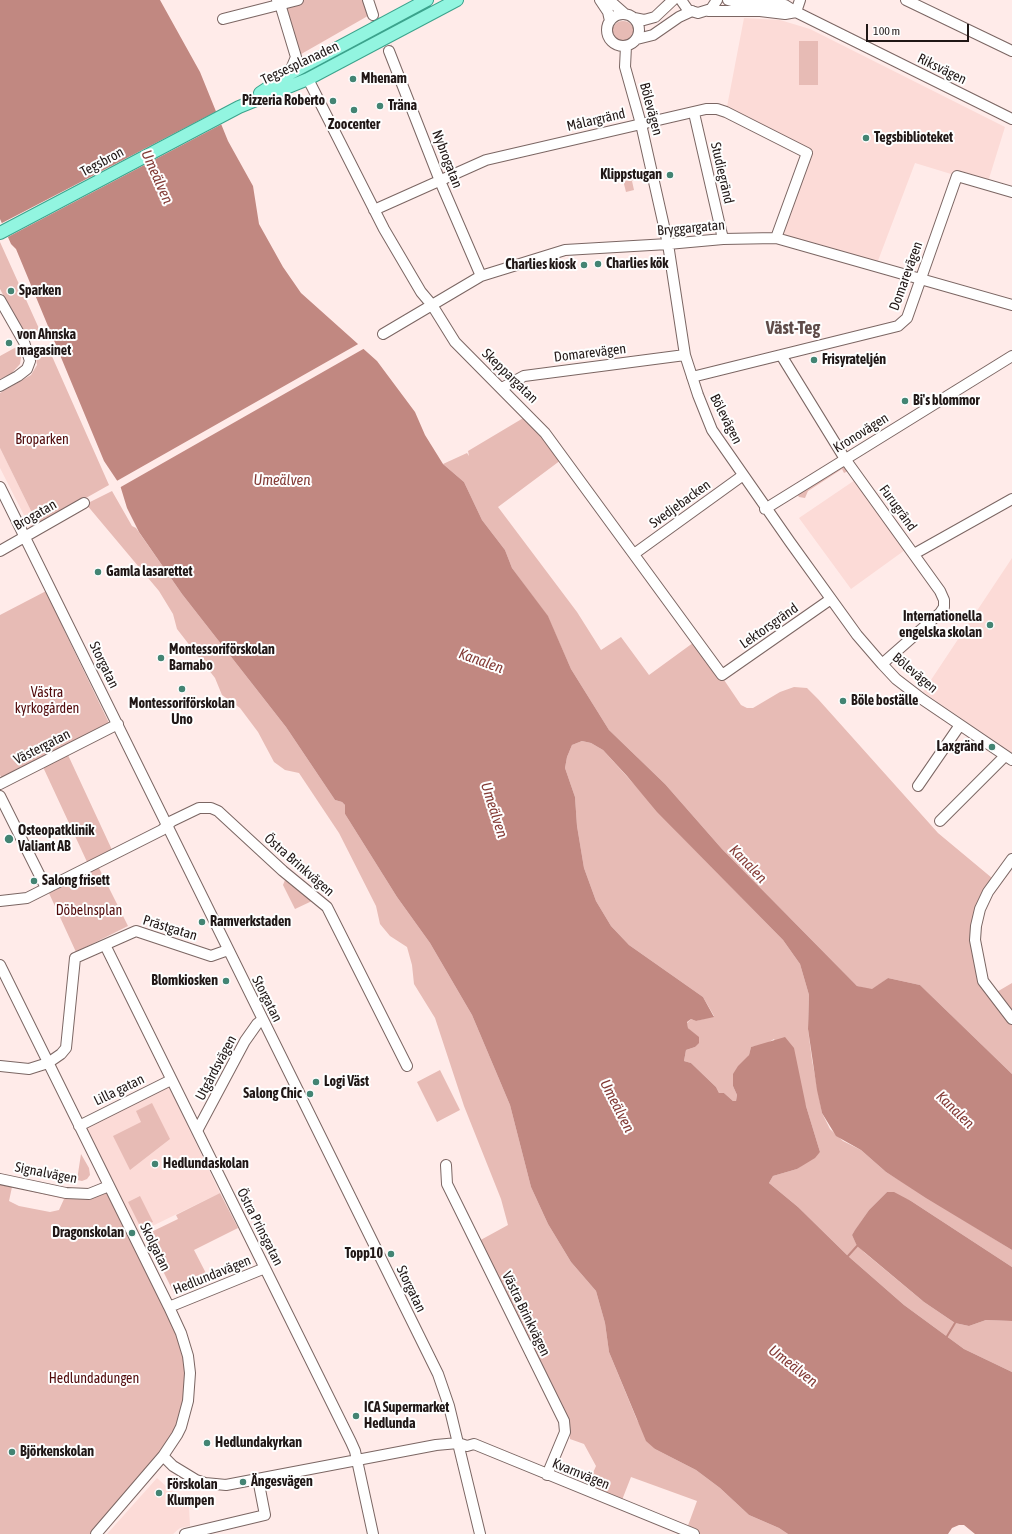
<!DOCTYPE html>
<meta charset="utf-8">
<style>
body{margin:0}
#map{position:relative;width:1012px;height:1534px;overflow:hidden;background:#ffebe9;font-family:"Asap Condensed",sans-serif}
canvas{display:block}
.scale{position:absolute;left:866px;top:24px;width:103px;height:18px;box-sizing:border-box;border:2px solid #201716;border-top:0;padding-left:5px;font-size:12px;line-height:14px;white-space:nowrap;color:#201716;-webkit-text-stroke:3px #fefefe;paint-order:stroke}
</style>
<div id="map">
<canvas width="1012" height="1534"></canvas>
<div class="scale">100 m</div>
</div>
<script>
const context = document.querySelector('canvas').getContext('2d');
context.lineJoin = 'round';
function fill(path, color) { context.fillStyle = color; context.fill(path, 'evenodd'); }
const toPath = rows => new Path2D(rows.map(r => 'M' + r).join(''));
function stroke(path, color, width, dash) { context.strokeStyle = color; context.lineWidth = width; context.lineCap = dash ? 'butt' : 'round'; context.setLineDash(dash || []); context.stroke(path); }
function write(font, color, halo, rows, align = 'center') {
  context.font = font + ' "Asap Condensed",sans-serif'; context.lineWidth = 4; context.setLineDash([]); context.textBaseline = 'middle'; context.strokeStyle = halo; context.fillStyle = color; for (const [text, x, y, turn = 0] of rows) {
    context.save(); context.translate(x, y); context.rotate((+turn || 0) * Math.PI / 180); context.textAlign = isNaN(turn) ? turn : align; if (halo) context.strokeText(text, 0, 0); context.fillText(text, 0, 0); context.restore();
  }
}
fill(toPath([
 [744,18,780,20,810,29,1005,127,987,185,915,163,876,266,776,238,806,153,726,112],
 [0,448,38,525,31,529,0,468],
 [855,480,905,550,851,589,799,518],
 [1012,558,1012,753,923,692],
 [169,1087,220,1193,138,1233,86,1127],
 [157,1478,189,1507,190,1526,180,1528,173,1534,107,1534]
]), '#fcdbd7');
fill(toPath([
 [298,0,368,0,373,13,296,57,280,4],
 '612 32a11 11 0 1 1 22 0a11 11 0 1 1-22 0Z',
 [799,41,818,41,818,85,799,85],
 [633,169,636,180,632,181,634,190,626,192,621,172],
 [0,242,41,333,27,340,0,289],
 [20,345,22,351,20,364,11,374,0,379,0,356],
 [47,345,109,485,38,525,0,448,0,393,31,375,37,365,35,351],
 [525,417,561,460,498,507,577,612,601,650,621,637,649,675,697,640,741,705,747,708,753,708,780,692,794,687,807,688,818,699,938,833,998,883,980,920,978,939,986,980,995,993,1012,983,1012,1074,920,985,888,978,872,990,857,986,722,849,665,784,609,730,571,669,548,617,512,568,505,550,482,520,464,482,443,464,467,453,469,456,468,451],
 [842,466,846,467,848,471,844,473,842,469,808,491,805,498,799,497,797,494],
 [112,491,132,526,136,528,182,594,286,727,335,800,342,802,345,805,345,814,397,897,430,943,472,1015,510,1105,531,1187,548,1224,571,1262,596,1291,605,1323,609,1352,637,1420,655,1449,696,1470,720,1488,749,1515,779,1528,788,1534,694,1534,686,1531,697,1501,631,1477,622,1500,587,1486,596,1466,584,1444,570,1439,570,1422,552,1391,477,1242,508,1225,501,1199,464,1106,435,1018,414,984,412,965,407,947,390,936,380,924,376,906,339,833,299,773,285,770,274,762,258,732,240,708,222,695,215,678,177,629,173,614,159,591,86,504],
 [48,590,64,630,109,723,2,779,0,775,0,615],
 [582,741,591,743,603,750,680,835,783,940,800,964,809,995,808,1029,812,1060,822,1113,830,1129,843,1141,861,1150,886,1172,1012,1250,1012,1267,911,1201,887,1192,869,1210,852,1235,857,1245,865,1253,924,1302,955,1323,969,1326,986,1320,1012,1321,1012,1372,964,1349,904,1305,848,1256,798,1207,769,1183,773,1176,797,1169,820,1152,806,1106,774,1039,766,1044,751,1047,749,1055,733,1086,737,1095,736,1101,733,1101,724,1093,719,1093,716,1087,691,1063,684,1061,686,1050,695,1047,698,1037,688,1028,687,1023,691,1019,696,1021,714,1016,703,997,629,945,611,926,596,901,584,868,577,826,575,797,565,768,567,757,572,745],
 [68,755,113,852,88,864,43,767],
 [98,866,128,926,76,952,48,891],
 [285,880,312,901,295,909,283,885],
 [440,1070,460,1110,437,1122,417,1082],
 [152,1103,170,1139,130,1170,113,1136,141,1122,136,1111],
 [81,1154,89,1168,90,1175,87,1179,82,1181,77,1180],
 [0,1179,66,1193,109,1186,188,1356,181,1427,96,1534,0,1534],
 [12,1187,64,1199,59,1210,50,1212,19,1206,9,1201],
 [220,1193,238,1228,194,1250,210,1281,175,1295,145,1235,178,1219,176,1215],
 [140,1196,153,1222,141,1228,128,1202]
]), '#e7bbb5');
fill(toPath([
 [0,0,160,0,200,72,228,141,253,186,259,224,283,267,301,293,377,361,415,412,425,435,443,464,464,482,482,520,505,550,512,568,548,616,571,669,609,730,665,784,722,849,857,986,872,989,888,978,920,985,1012,1074,1012,1250,926,1198,886,1172,861,1150,836,1136,822,1113,817,1090,808,1029,809,995,800,964,783,940,657,812,627,776,603,750,591,743,582,741,572,745,567,757,565,768,575,797,577,826,584,868,596,901,611,926,629,945,703,997,714,1017,696,1021,691,1019,687,1022,688,1028,699,1037,699,1043,695,1047,686,1050,684,1061,691,1063,716,1087,719,1093,724,1093,733,1101,736,1101,737,1095,733,1086,733,1074,738,1066,749,1055,751,1047,785,1037,794,1048,806,1106,820,1152,815,1158,797,1169,773,1176,769,1183,798,1207,848,1256,904,1305,964,1349,1012,1372,1012,1534,975,1534,964,1525,959,1525,952,1528,948,1534,788,1534,779,1528,749,1515,720,1488,696,1470,655,1449,646,1441,609,1352,605,1323,596,1291,571,1262,548,1224,531,1187,510,1105,472,1015,430,943,397,897,345,814,345,805,342,802,335,800,286,727,182,594,139,532,127,508,120,485,104,461,16,249,11,244,0,219],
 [887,1192,894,1192,911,1201,1012,1267,1012,1321,986,1320,969,1326,955,1323,924,1302,857,1246,852,1235,855,1230,869,1210]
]), '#c18881');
fill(toPath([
 [219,110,224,123,6,238,0,224],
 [360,343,365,348,119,488,115,482]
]), '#ffebe9');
stroke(toPath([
 [848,1256,857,1246],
 [946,1338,955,1323]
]), '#c18881', 2);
stroke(toPath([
 [375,19,389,51]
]), '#decbc9', 10, [10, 5]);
const minor = toPath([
 [277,0,280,4,296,57,289,74],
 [368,0,373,15],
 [600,0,608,12,610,21],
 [609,0,625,14],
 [681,0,688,10,698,13,711,9,717,0],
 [728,0,739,3,785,5,796,12,1012,119],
 [906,0,1012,51],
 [708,11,760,11,785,14,796,12],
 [796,12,800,0],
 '607 30a16 16 0 1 1 32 0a16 16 0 1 1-32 0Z',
 [634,18,644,20,655,17,673,0],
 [223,19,298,0],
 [637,39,653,35,679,17,692,11],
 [626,46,625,67,641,124,668,244,685,355,698,395,712,430,790,542,857,635,882,664,896,679,922,699,1012,760],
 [389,51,440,181,481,276],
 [308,79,384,229,421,292,432,305,455,342,545,433,722,675,831,599],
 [694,113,723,239],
 [374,210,486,160,706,109,717,109,726,112,807,153,776,238],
 [0,300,24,342,30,361,27,369,18,376,0,386],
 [383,334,481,276,565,250,668,244,723,239,776,238,1012,305],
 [781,355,845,459,940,591,944,600,944,607,940,613,882,664],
 [692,377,898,326,907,318,957,176,1012,192],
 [502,388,524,376,685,355],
 [0,487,438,1374,449,1406,480,1534],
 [765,509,1012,356],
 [0,551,84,503],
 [634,554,742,476],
 [914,554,1012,499],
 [0,784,118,724],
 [918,786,960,725],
 [0,796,46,888],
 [940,821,1005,756],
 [1012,859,988,892,980,909,976,926,975,940,983,981,1012,1019],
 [0,901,27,898,162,830,172,821,199,808,211,808,218,811,283,871,327,907,407,1066],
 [105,945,351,1442,355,1451,373,1534],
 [0,965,169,1307,181,1333,188,1356,190,1373,188,1401,181,1427,177,1435,163,1456,96,1534],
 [0,1066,29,1069,48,1063,61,1054,66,1048,75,958,136,931,211,956,228,950],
 [79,1126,171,1080],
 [197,1131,245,1041,257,1024,262,1020],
 [446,1165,447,1184,450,1190,564,1421,565,1432,547,1475],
 [0,1179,66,1193,89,1194,109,1186],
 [169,1307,265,1268],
 [163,1456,173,1466,196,1480,205,1483,226,1485,436,1445,458,1443,467,1446,474,1444,694,1534],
 [185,1534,265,1515,258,1479]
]);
const major = toPath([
 [260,93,289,74,427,0],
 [0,233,239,107,308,79,457,0]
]);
stroke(minor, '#7b6663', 12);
stroke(major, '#3ba38c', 14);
stroke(minor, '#fff', 10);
stroke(major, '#92f5e0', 12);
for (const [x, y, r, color] of [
 [353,79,4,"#438473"],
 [333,101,4,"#438473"],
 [380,106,4,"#438473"],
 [354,110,4,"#438473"],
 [866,138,4,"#438473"],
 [670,175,4,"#438473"],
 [598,264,4,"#438473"],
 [584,265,4,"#438473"],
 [11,291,4,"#438473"],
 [9,343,4,"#438473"],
 [814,360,4,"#438473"],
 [905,401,4,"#438473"],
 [98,572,4,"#438473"],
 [990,625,4,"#438473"],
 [161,658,4,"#438473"],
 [182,689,4,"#438473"],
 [843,701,4,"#438473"],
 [992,747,4,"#438473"],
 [9,839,5,"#438473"],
 [34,881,4,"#438473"],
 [202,922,4,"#438473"],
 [226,981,4,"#438473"],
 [316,1082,4,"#438473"],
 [310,1094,4,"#438473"],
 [155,1164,4,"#438473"],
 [132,1233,4,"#438473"],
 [391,1254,4,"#438473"],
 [356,1416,4,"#438473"],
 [207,1443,4,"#438473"],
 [12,1452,4,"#438473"],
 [243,1482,4,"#438473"],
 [159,1493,4,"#438473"]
]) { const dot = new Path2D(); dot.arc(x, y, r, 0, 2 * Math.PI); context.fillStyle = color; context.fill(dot); stroke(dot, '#fefefe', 1.5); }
write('14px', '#201716', '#fefefe', [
 ["Tegsesplanaden",300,63,-25],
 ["Riksvägen",942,69,26],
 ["Bölevägen",651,109,75],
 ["Målargränd",596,120,-13],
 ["Nybrogatan",447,159,69],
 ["Tegsbron",102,162,-28],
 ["Studiegränd",722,173,77],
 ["Bryggargatan",691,228,-5],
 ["Domarevägen",906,276,-70],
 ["Domarevägen",590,353,-7],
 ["Skeppargatan",510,376,44],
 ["Bölevägen",726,419,63],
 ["Kronovägen",861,433,-32],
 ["Svedjebacken",680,504,-36],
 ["Furugränd",898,508,54],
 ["Brogatan",35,515,-30],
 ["Lektorsgränd",769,626,-35],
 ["Storgatan",104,665,64],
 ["Bölevägen",915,673,40],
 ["Västergatan",42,747,-27],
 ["Östra Brinkvägen",299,865,41],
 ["Prästgatan",170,928,17],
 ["Storgatan",267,999,63],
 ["Utgårdsvägen",216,1068,-62],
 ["Lilla gatan",119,1090,-26],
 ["Signalvägen",46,1173,11],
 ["Östra Prinsgatan",260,1227,63],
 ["Skolgatan",155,1247,64],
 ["Hedlundavägen",212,1275,-22],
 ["Storgatan",411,1289,64],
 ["Västra Brinkvägen",526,1314,64],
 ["Kvarnvägen",581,1474,22]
]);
write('bold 14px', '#201716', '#fefefe', [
 ["Mhenam",361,79],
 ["Pizzeria Roberto",325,101,"right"],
 ["Träna",388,106],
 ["Zoocenter",354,125,"center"],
 ["Tegsbiblioteket",874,138],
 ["Klippstugan",662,175,"right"],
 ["Charlies kök",606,264],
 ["Charlies kiosk",576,265,"right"],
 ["Sparken",19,291],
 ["von Ahnska",17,335],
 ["magasinet",17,351],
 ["Frisyrateljén",822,360],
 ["Bi's blommor",913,401],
 ["Gamla lasarettet",106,572],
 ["Internationella",982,617,"right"],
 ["engelska skolan",982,633,"right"],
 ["Montessoriförskolan",169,650],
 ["Barnabo",169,666],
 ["Böle boställe",851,701],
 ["Montessoriförskolan",182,704,"center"],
 ["Uno",182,720,"center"],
 ["Laxgränd",984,747,"right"],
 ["Osteopatklinik",18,831],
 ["Valiant AB",18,847],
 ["Salong frisett",42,881],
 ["Ramverkstaden",210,922],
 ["Blomkiosken",218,981,"right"],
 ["Logi Väst",324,1082],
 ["Salong Chic",302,1094,"right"],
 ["Hedlundaskolan",163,1164],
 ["Dragonskolan",124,1233,"right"],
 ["Topp10",383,1254,"right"],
 ["ICA Supermarket",364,1408],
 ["Hedlunda",364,1424],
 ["Hedlundakyrkan",215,1443],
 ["Björkenskolan",20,1452],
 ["Ängesvägen",251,1482],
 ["Förskolan",167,1485],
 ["Klumpen",167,1501]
], 'left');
write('14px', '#50090a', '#fefefe', [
 ["Broparken",42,440],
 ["Västra",47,693],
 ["kyrkogården",47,709],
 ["Döbelnsplan",89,911],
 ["Hedlundadungen",94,1379]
]);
write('italic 15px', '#833a35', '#fefefe', [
 ["Umeälven",157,177,66],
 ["Umeälven",282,480],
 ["Kanalen",481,661,20],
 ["Umeälven",494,810,72],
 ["Kanalen",748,864,46],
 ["Umeälven",617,1106,63],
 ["Kanalen",955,1110,44],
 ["Umeälven",793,1366,38]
]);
write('bold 18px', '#5f4c49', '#fefefe', [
 ["Väst-Teg",793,328]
]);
</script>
